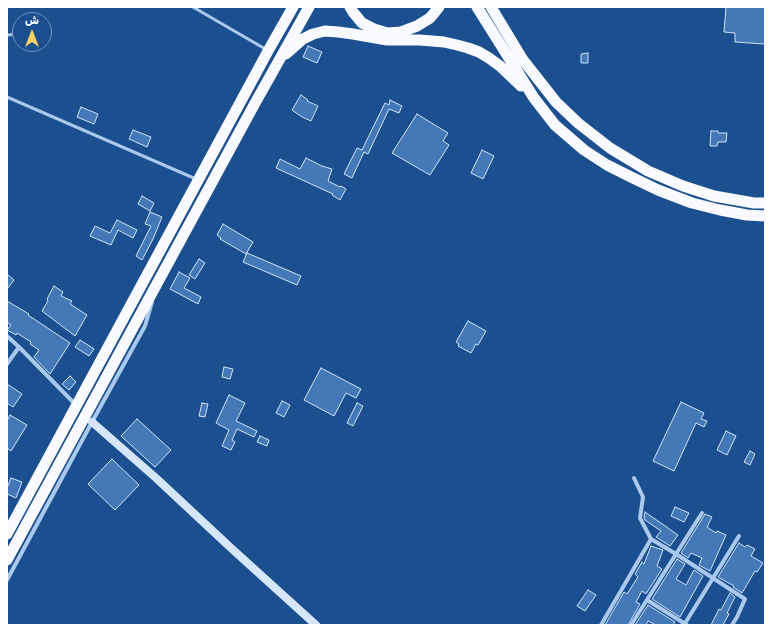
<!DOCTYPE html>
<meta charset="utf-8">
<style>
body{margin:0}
#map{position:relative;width:772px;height:632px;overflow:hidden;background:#1b4f8f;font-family:Rubik,Cairo,sans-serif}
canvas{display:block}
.frame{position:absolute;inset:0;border:8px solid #fff;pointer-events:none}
.north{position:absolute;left:12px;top:12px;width:40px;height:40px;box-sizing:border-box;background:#1b4f8f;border:1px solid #7695bc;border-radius:50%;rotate:0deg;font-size:11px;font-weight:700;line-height:16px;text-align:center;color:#fff}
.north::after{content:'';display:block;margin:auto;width:14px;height:18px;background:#ffd166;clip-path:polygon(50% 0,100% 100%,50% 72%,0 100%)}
</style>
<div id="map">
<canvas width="772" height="632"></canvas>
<div class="frame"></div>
<div class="north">ش</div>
</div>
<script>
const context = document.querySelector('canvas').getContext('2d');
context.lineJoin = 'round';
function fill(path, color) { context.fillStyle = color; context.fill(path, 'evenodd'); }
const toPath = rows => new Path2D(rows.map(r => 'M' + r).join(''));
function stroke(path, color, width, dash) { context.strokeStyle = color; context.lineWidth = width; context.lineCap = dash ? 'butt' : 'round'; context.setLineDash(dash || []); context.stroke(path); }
const building = toPath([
 [726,7,765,7,765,44,735,42,735,33,724,32,726,7],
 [308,46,322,52,317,63,303,57,308,46],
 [588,53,588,63,581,63,581,54,588,53],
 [301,95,308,100,307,101,318,106,311,121,302,117,292,110,301,95],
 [390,100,402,106,399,113,389,109,368,154,364,152,352,178,344,174,357,148,362,150,385,103,389,105,390,100],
 [81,107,98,114,94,124,77,117,81,107],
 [417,114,448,133,443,141,449,145,430,175,392,153,417,114],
 [133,130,151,137,147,147,129,139,133,130],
 [711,131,718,131,718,133,727,133,726,142,718,142,717,146,710,146,711,131],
 [482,150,494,156,483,179,471,173,482,150],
 [306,158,322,166,332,169,328,181,340,187,341,186,346,189,340,200,332,195,333,194,276,168,280,159,300,169,306,158],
 [142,196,154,203,150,211,138,204,142,196],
 [150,212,162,217,153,239,142,260,136,256,151,226,145,224,150,212],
 [117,220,137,230,133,238,118,230,111,245,90,236,95,226,110,233,117,220],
 [223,224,253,242,246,254,220,239,221,238,217,235,223,224],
 [247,253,301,276,297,285,243,262,247,253],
 [199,259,205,263,195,279,189,275,199,259],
 [179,272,190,278,184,288,201,297,198,304,170,289,179,272],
 [7,274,14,280,7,289,7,274],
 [54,286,63,292,61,296,72,301,70,304,87,315,75,336,42,311,48,301,47,299,54,286],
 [7,301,29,314,28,315,70,343,50,374,34,357,39,350,30,344,31,342,17,333,16,335,7,330,11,325,7,322,7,301],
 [468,321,486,331,478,345,476,344,471,353,458,346,459,344,456,342,468,321],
 [80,340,94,349,89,356,75,347,80,340],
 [224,367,233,369,230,379,222,377,224,367],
 [321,368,361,389,356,398,346,393,334,416,304,400,321,368],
 [70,376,76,382,69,390,62,384,70,376],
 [7,384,22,394,13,407,7,403,7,384],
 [229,395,245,403,236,421,257,431,254,437,237,429,232,440,235,442,231,450,222,446,229,430,216,423,229,395],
 [282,401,290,405,284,417,276,413,282,401],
 [681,402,704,413,701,419,707,421,704,427,696,423,674,471,653,461,681,402],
 [202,403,208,404,205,417,199,416,202,403],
 [357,403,363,406,353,426,347,423,357,403],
 [10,415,27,425,11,451,7,448,7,421,10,415],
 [137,419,171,450,155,467,121,436,137,419],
 [726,431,736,436,727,455,717,450,726,431],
 [260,436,269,440,267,446,257,442,260,436],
 [750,451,755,454,750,465,744,462,750,451],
 [112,459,139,485,115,510,88,484,112,459],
 [11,478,22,482,16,498,7,494,7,488,11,478],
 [675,507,689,513,684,522,671,516,675,507],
 [645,512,678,535,670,546,656,537,661,531,645,520,644,517,645,512],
 [705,514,712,517,707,527,716,533,717,531,726,535,710,571,699,565,702,558,691,553,688,558,681,553,705,514],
 [739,543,745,547,747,545,755,549,751,556,763,563,757,572,755,571,742,593,733,587,734,586,718,577,739,543],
 [651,546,663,550,657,566,662,569,646,594,642,591,636,602,640,604,628,625,605,625,624,592,627,594,638,577,635,574,642,562,644,564,651,546],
 [677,559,685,564,676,579,686,585,694,570,703,576,680,617,652,599,677,559],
 [588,590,596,595,585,611,577,606,588,590],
 [730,593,735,597,727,613,729,614,723,625,711,625,719,609,721,610,730,593],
 [648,605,675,622,673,625,656,625,648,621,646,625,635,625,648,605]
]);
fill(building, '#4478b7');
stroke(building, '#cfe3fa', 1);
stroke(toPath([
 [193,7,267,50],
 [7,35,19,34],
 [7,97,196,179]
]), '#a9c9ee', 3);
stroke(toPath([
 [7,336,19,347,75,404],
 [7,364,19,347],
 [634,478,643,497,640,518,651,539,676,554,745,599,737,617,732,625],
 [7,580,92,422,145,326,152,302],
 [647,600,687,625],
 [601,625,651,539],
 [631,625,702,513],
 [684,625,739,536]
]), '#a9c9ee', 4);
stroke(toPath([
 [92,422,156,478,231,548,316,625]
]), '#d6e6fa', 8);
stroke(toPath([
 [350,7,353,12,362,23,374,29,388,33,401,32,417,26,430,18,439,7],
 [477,7,534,98,555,125,584,150,607,165,631,177,658,190,692,203,720,210,747,215,765,216],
 [491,7,523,60,556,102,578,123,610,148,648,171,683,186,714,196,754,203,765,203],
 [286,54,303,39,313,34,325,31,338,32,353,34,387,40,420,40,444,42,457,45,468,48,479,52,489,58,500,66,521,86],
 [7,534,268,51,293,7],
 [7,560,254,105,309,7]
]), '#f8faff', 11);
</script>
